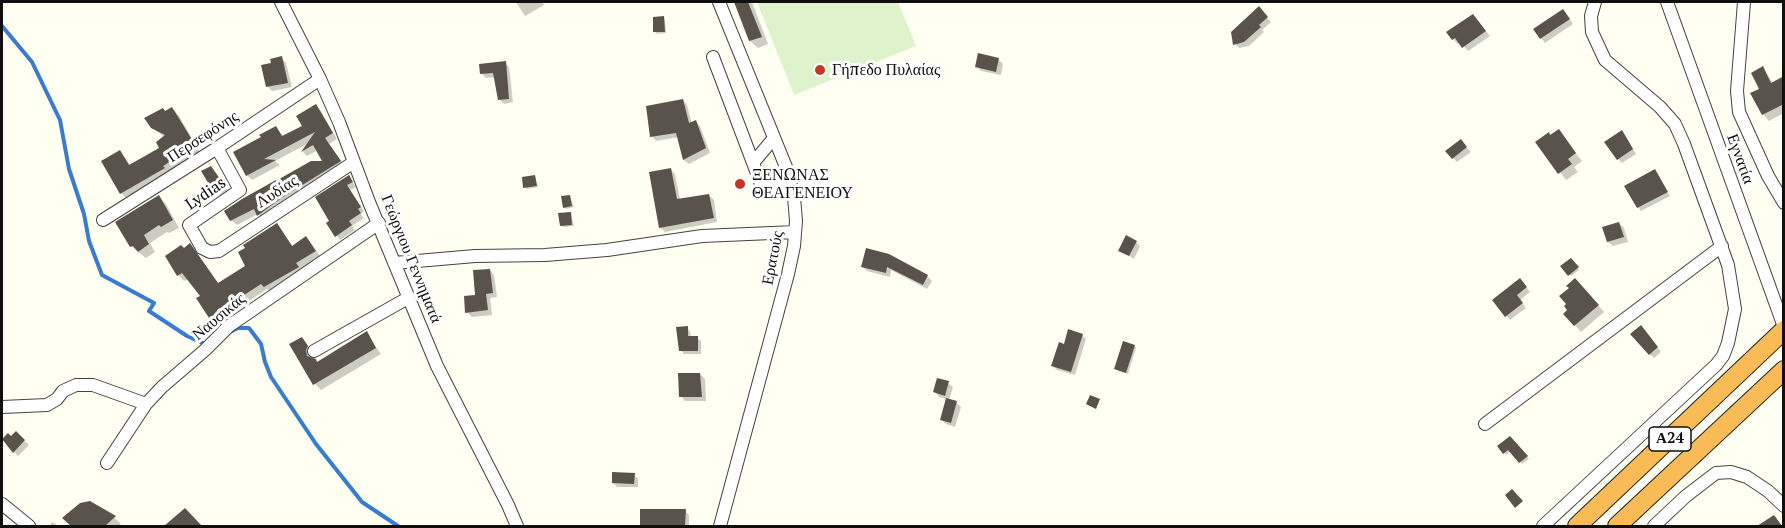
<!DOCTYPE html>
<meta charset="utf-8">
<style>
body{margin:0}
#map{position:relative;width:1785px;height:528px;overflow:hidden;background:#fffff2;font-family:"PT Serif",serif}
canvas{display:block}
.frame{position:absolute;inset:0;border:3px solid #0f0f0f;pointer-events:none}
</style>
<div id="map">
<canvas width="1785" height="528"></canvas>
<div class="frame"></div>
</div>
<script>
const context = document.querySelector('canvas').getContext('2d');
context.lineJoin = 'round';
function fill(path, color) { context.fillStyle = color; context.fill(path, 'evenodd'); }
const toPath = rows => new Path2D(rows.map(r => 'M' + r).join(''));
function stroke(path, color, width, dash) { context.strokeStyle = color; context.lineWidth = width; context.lineCap = dash ? 'butt' : 'round'; context.setLineDash(dash || []); context.stroke(path); }
function write(font, color, halo, rows, align = 'center') {
  context.font = font + ' "PT Serif",serif'; context.lineWidth = 6; context.setLineDash([]); context.textBaseline = 'middle'; context.strokeStyle = halo; context.fillStyle = color; for (const [text, x, y, turn = 0] of rows) {
    context.save(); context.translate(x, y); context.rotate((+turn || 0) * Math.PI / 180); context.textAlign = isNaN(turn) ? turn : align; if (halo) context.strokeText(text, 0, 0); context.fillText(text, 0, 0); context.restore();
  }
}
fill(toPath([
 [757,2,898,2,916,46,794,95]
]), '#def2cc');
fill(toPath([
 [516,2,542,2,544,5,525,16],
 [735,2,752,2,768,44,758,48,750,41],
 [1259,8,1271,22,1262,30,1264,32,1249,46,1239,48,1235,44],
 [1567,15,1573,24,1545,43,1541,38],
 [663,18,665,20,666,33,657,34,655,32],
 [1477,20,1490,36,1468,51,1460,42,1458,44,1453,39],
 [281,58,286,63,292,87,272,91,268,87],
 [998,59,1003,64,1001,75,981,71,976,66],
 [505,63,509,67,513,102,504,104,500,100,496,77,486,78,482,74],
 [1762,68,1773,83,1784,78,1784,113,1769,121,1763,114],
 [683,100,687,105,692,124,696,122,700,126,710,153,689,164,684,160,679,137,656,141,652,136],
 [316,106,321,111,337,139,329,144,345,166,264,220,258,214,237,225,231,220,278,184,325,163,318,150,307,156,303,152,309,143,275,161,280,165,252,180,247,175,263,138,276,128,284,137,304,127],
 [172,109,179,116,201,154,128,200,121,193,120,152,131,166,161,149,164,137,152,127,165,113],
 [1558,131,1582,161,1574,167,1578,172,1566,180,1537,142],
 [1625,135,1636,154,1622,163,1618,159],
 [1461,141,1471,152,1457,162,1453,158],
 [211,167,230,194,222,200,203,172],
 [671,170,675,174,680,200,709,195,714,200,717,222,665,232,660,227],
 [1655,171,1670,196,1641,211,1638,207],
 [349,177,356,187,350,190,364,211,361,214,364,218,352,226,355,230,340,240,328,224],
 [535,177,538,187,527,189,525,187],
 [570,196,574,207,566,209,564,207],
 [159,197,166,204,179,228,169,233,167,232,150,243,155,252,146,258,131,246],
 [571,214,574,226,563,227,561,225],
 [1619,223,1624,228,1628,242,1613,246,1608,242,1604,228],
 [277,224,293,247,306,238,321,257,271,292,267,289,216,323,210,317,202,296,189,279,184,281,178,275,184,250,195,251,219,285,247,267],
 [1136,242,1140,246,1134,259,1120,250],
 [888,255,927,276,932,281,927,289,891,270,890,277,867,271,863,267],
 [1573,261,1579,270,1571,276,1562,266],
 [490,270,494,275,497,297,490,298,492,315,472,317,467,312],
 [1524,284,1530,292,1520,300,1526,308,1510,320,1494,301],
 [1582,286,1604,312,1581,332,1575,325,1570,310],
 [687,328,690,331,691,338,697,338,701,341,701,354,684,354,681,350],
 [1644,330,1661,352,1654,358,1650,354],
 [366,333,381,354,321,390,315,384,291,345,302,338,313,353,312,359,318,363],
 [1082,335,1086,339,1075,375,1057,370,1053,366],
 [1134,346,1136,348,1128,374,1118,371,1116,369],
 [700,374,705,379,706,401,685,401,681,396],
 [948,383,953,387,949,400,956,402,961,407,955,427,946,424,942,420,947,399,939,397,935,392],
 [16,433,29,445,18,456,3,440,8,435,11,438],
 [1510,438,1529,459,1522,464,1511,451,1506,455,1499,447],
 [634,475,638,479,638,487,617,487,613,483],
 [89,503,115,518,121,524,118,526,73,526,64,518],
 [641,510,685,511,689,515,689,526,641,526],
 [52,522,59,526,50,526]
]), '#0003');
stroke(toPath([
 [2,26,32,62,60,120,69,169,84,214,89,241,102,275,154,303,149,311,187,336,205,344,207,343],
 [230,332,238,328,249,328,261,344,265,362,271,377,316,444,362,502,398,526]
]), '#397bd2', 4);
fill(toPath([
 [734,2,748,2,762,37,749,41],
 [1259,6,1268,17,1259,25,1261,27,1244,42,1233,45,1231,32],
 [1563,9,1570,19,1540,39,1533,29],
 [1473,14,1486,31,1462,48,1455,38,1452,40,1446,32],
 [664,16,665,32,653,32,653,17],
 [978,53,999,58,996,72,975,67],
 [282,56,288,83,266,87,261,65,271,63,270,59],
 [506,61,509,99,498,100,493,73,480,74,479,64],
 [1763,66,1771,83,1784,76,1784,104,1762,115,1750,93,1759,89,1751,73],
 [683,99,689,123,696,120,706,148,683,160,676,133,650,137,646,106],
 [316,104,333,133,325,138,341,161,283,197,257,216,254,209,230,221,224,211,242,199,276,180,277,182,281,178,311,161,322,161,313,145,301,152,315,132,264,159,276,160,246,176,233,152,261,137,259,135,276,126,282,136,302,126,296,116],
 [172,107,196,146,163,166,165,168,120,194,101,161,120,150,129,165,159,148,156,142,165,135,151,128,144,118,163,108,165,111],
 [1559,129,1576,153,1568,159,1572,164,1558,174,1535,142,1549,132,1550,135],
 [1622,130,1633,149,1617,160,1604,142],
 [1461,139,1467,147,1452,159,1445,151],
 [211,166,227,189,216,196,201,171],
 [671,168,677,199,709,194,714,218,659,228,649,172],
 [1655,169,1668,192,1637,208,1624,186],
 [349,175,353,182,347,185,361,207,358,209,361,213,349,221,352,225,335,237,326,223,329,221,315,197],
 [535,175,537,186,523,188,522,177],
 [159,195,173,220,161,227,159,225,144,235,149,244,138,252,133,246,130,247,115,222],
 [570,195,572,206,563,208,561,196],
 [571,212,572,225,560,226,558,213],
 [1619,222,1624,237,1607,242,1602,227],
 [277,223,292,246,306,236,316,251,296,263,299,267,264,287,261,284,209,318,196,298,200,296,182,273,177,276,165,256,181,245,184,248,190,243,218,283,245,266,238,252,245,248,243,245],
 [1126,235,1137,241,1129,256,1118,251],
 [866,248,889,254,928,275,923,285,887,267,886,273,861,267],
 [1571,258,1579,267,1568,276,1560,266],
 [490,269,493,293,486,294,488,310,465,313,464,296,475,295,473,270],
 [1520,278,1527,287,1517,295,1523,303,1505,317,1492,300],
 [1575,278,1599,305,1574,326,1563,314,1567,310,1564,306,1566,304,1559,296,1569,288,1566,286],
 [1641,325,1658,347,1649,355,1630,334],
 [688,326,688,336,698,336,698,351,679,351,676,327],
 [1068,329,1083,334,1071,372,1051,366,1059,342,1064,344],
 [367,331,376,348,313,385,289,344,302,337,308,346,306,350,307,356,316,359,317,362],
 [1123,341,1135,345,1126,373,1114,369],
 [678,373,700,373,702,397,679,397],
 [937,378,949,381,945,396,933,392],
 [1090,395,1100,399,1096,409,1086,404],
 [946,398,957,401,951,423,940,420],
 [16,431,25,440,13,453,2,439,8,433,11,436],
 [1510,436,1528,456,1519,463,1508,450,1503,454,1497,446],
 [612,472,635,473,634,484,612,483],
 [1512,489,1523,501,1515,508,1505,495],
 [90,501,116,516,105,526,71,526,62,518,80,503],
 [185,508,202,526,164,526],
 [640,509,686,509,685,526,640,526],
 [1774,515,1782,526,1757,526]
]), '#59534b');
const minor = toPath([
 [281,2,320,79,339,122,369,202,437,366,508,505,517,526],
 [719,2,786,167,794,197,796,221,794,246,788,274,720,526],
 [1667,2,1784,327],
 [1744,2,1737,91,1739,112,1768,176,1784,203],
 [713,57,761,184,767,186,790,180],
 [217,148,240,190,189,225,202,248,210,252,219,251,354,162],
 [753,163,774,138],
 [103,220,217,148,320,79],
 [394,263,475,256,545,255,607,250,702,236,795,232],
 [314,351,408,298],
 [2,407,47,405,57,399,63,391,76,385,93,385,146,404],
 [1485,424,1722,246],
 [107,463,146,404,162,387,205,350,229,326,379,223],
 [2,504,29,526],
 [1543,526,1716,365,1723,356,1728,343,1735,309,1728,265,1684,144,1675,124,1660,107,1605,60,1592,32,1591,16,1595,2],
 [1654,526,1686,496,1716,473,1731,472,1747,477,1768,491,1784,506]
]);
const highway = toPath([
 [1577,526,1784,330],
 [1617,526,1784,370]
]);
stroke(minor, '#424242', 14);
stroke(highway, '#202020', 20);
stroke(minor, '#fff', 12);
stroke(highway, '#f9bb56', 18);
for (const [x, y, r, color] of [
 [820,70,6,"#c53522"],
 [740,184,6,"#c53522"]
]) { const dot = new Path2D(); dot.arc(x, y, r, 0, 2 * Math.PI); context.fillStyle = color; context.fill(dot); stroke(dot, '#fff', 2); }
for (const [x, y, w] of [
 [1670,439,42]
]) { const box = new Path2D(); box.roundRect(x - w / 2, y - 12, w, 24, 4.5); context.fillStyle = '#fff'; context.fill(box); stroke(box, '#0f0f0f', 1.5); }
write('bold 15px', '#0f0f0f', null, [
 ["Α24",1670,439]
]);
write('16px', '#0f0f0f', '#fff', [
 ["Γήπεδο Πυλαίας",832,70],
 ["ΞΕΝΩΝΑΣ",752,175],
 ["ΘΕΑΓΕΝΕΙΟΥ",752,193]
], 'left');
write('16px', '#0f0f0f', '#fff', [
 ["Περσεφόνης",203,137,-33],
 ["Εγνατία",1740,159,70],
 ["Λυδίας",277,192,-33],
 ["Lydias",206,194,-34],
 ["Ερατούς",773,258,-79],
 ["Γεώργιου Γεννηματά",411,259,68],
 ["Ναυσικάς",219,317,-40]
]);
</script>
